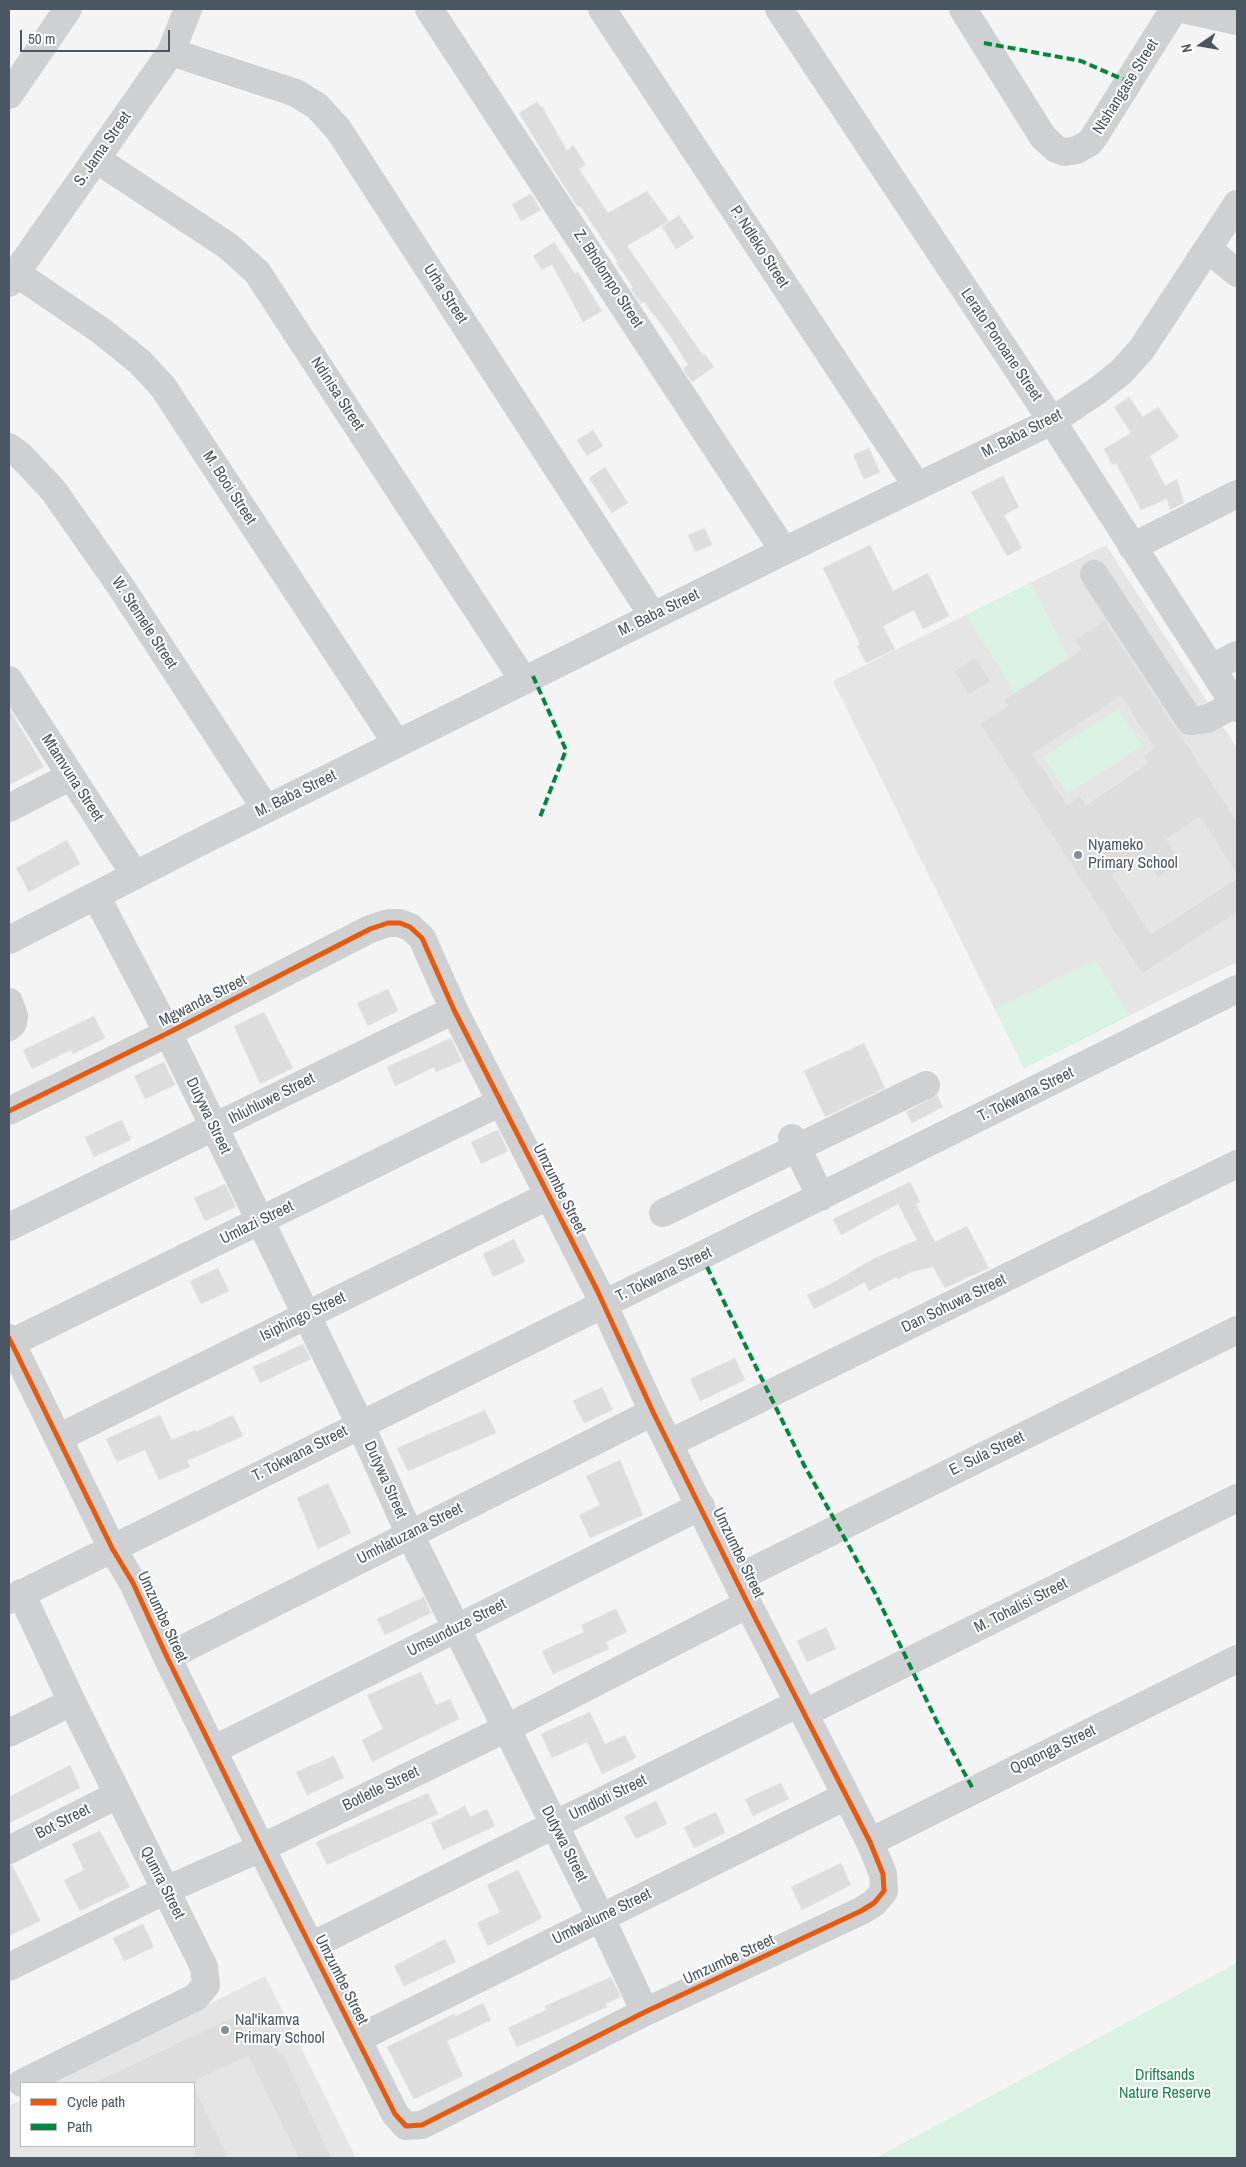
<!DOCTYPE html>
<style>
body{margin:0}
#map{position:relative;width:1246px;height:2167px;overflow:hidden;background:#f4f4f4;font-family:"Archivo Narrow",sans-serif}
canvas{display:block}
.frame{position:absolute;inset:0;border:10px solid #4a5661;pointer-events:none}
.legend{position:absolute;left:20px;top:2082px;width:175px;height:65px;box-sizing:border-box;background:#fff;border:1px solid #b7bbc0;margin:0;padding:6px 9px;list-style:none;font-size:15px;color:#4a5661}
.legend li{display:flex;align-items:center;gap:10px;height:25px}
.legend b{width:25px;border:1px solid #b7bbc0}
.north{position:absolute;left:1176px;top:20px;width:50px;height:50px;-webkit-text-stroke:4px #fff;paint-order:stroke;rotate:257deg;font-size:14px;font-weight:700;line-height:20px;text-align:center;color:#4a5661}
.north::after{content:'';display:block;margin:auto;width:18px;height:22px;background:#4a5661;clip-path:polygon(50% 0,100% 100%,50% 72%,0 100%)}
.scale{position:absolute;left:20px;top:30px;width:150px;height:22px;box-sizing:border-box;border:2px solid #4a5661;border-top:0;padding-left:6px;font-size:15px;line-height:18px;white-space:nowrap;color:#4a5661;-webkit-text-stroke:4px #fff;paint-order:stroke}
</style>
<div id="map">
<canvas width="1246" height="2167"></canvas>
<div class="frame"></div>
<ul class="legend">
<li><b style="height:6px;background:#e8590c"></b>Cycle path</li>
<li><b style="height:6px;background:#00873e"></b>Path</li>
</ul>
<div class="north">N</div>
<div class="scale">50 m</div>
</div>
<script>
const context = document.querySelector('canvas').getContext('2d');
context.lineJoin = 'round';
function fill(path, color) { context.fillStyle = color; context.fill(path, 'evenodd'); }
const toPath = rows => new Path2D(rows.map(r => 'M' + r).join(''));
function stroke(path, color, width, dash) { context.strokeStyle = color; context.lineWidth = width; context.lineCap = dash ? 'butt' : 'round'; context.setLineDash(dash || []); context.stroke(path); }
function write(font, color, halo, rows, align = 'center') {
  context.font = font + ' "Archivo Narrow",sans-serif'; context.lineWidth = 4; context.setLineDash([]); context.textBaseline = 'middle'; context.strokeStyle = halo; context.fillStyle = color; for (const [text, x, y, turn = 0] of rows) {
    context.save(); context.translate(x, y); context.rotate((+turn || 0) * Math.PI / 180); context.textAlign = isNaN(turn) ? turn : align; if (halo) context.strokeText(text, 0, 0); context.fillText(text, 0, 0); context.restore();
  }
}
fill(toPath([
 [1106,545,1237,748,1237,962,1024,1068,833,681],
 [265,1976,356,2158,9,2158,9,2106,21,2100,21,2146,194,2146,194,2083,54,2083]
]), '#e6e5e6');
fill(toPath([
 [1031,583,1069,658,1015,693,966,615],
 [1118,709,1142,746,1067,794,1043,757],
 [1096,960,1129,1016,1024,1068,995,1009],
 [1237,1963,1237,2158,876,2158]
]), '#d9f2e3');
const building = toPath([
 [537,102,541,107,542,106,567,151,573,145,586,165,579,169,608,213,647,191,669,221,627,246,703,355,705,354,714,367,692,382,683,369,688,365,670,336,644,302,641,304,631,289,633,287,616,263,618,262,580,206,578,207,560,180,519,113,537,102],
 [531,194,541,210,521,221,512,204,531,194],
 [679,215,694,238,676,249,662,227,679,215],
 [554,242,575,274,578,272,602,311,583,322,552,264,542,270,533,256,554,242],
 [1129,397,1143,417,1158,407,1179,437,1150,456,1165,486,1177,479,1184,503,1170,510,1167,499,1141,510,1116,463,1112,465,1104,449,1131,433,1114,407,1129,397],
 [593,430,603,446,587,456,577,440,593,430],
 [869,448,880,472,864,479,853,455,869,448],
 [605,467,628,503,612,513,589,478,605,467],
 [1003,476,1019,507,1004,515,1022,548,1007,556,971,492,1003,476],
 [705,528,712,545,695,552,688,535,705,528],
 [870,545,893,591,928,573,949,616,923,629,914,610,883,626,895,649,866,663,857,646,860,644,823,568,870,545],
 [1105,620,1237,821,1237,875,1200,817,1166,839,1181,862,1158,877,1143,855,1112,875,1151,934,1237,878,1237,912,1142,974,980,724,1008,706,1004,700,1081,650,1075,640,1105,620],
 [1121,696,1154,748,1143,756,1148,763,1086,805,1080,796,1067,805,1033,754,1121,696],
 [975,657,991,681,969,695,954,671,975,657],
 [9,708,44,767,9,785,9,708],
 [67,840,80,864,29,892,16,868,67,840],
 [388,989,398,1011,368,1026,357,1003,388,989],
 [264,1012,293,1068,260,1084,234,1026,264,1012],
 [94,1016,105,1038,73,1054,71,1050,32,1069,23,1050,94,1016],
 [451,1038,462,1061,436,1072,434,1067,395,1086,387,1067,451,1038],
 [864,1043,885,1088,825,1117,804,1071,864,1043],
 [164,1062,175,1085,145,1099,134,1076,164,1062],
 [937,1095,943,1107,912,1123,906,1112,937,1095],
 [122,1120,131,1140,94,1157,85,1137,122,1120],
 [498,1130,508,1151,481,1164,471,1142,498,1130],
 [910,1182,920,1202,916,1204,935,1242,967,1226,989,1268,945,1288,933,1267,911,1272,898,1279,897,1277,869,1291,865,1282,814,1309,807,1295,827,1286,873,1259,917,1240,898,1204,841,1235,833,1219,910,1182],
 [225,1184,236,1207,205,1221,194,1198,225,1184],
 [514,1239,525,1262,493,1277,483,1254,514,1239],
 [218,1268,229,1291,201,1304,190,1281,218,1268],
 [303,1344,311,1359,260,1383,253,1367,303,1344],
 [735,1358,745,1380,700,1401,690,1379,735,1358],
 [602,1387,613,1410,584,1423,573,1401,602,1387],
 [485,1410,496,1433,408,1471,397,1448,485,1410],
 [160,1415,172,1440,195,1430,196,1432,233,1415,243,1436,187,1461,190,1467,159,1480,145,1450,117,1462,106,1439,160,1415],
 [620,1460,643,1515,590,1538,579,1515,600,1505,586,1476,620,1460],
 [328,1483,351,1533,318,1549,297,1498,328,1483],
 [424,1597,431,1613,385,1635,377,1619,424,1597],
 [616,1609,627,1632,606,1642,609,1649,553,1674,542,1651,584,1632,581,1625,616,1609],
 [826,1627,836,1649,807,1662,797,1641,826,1627],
 [421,1672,436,1705,450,1699,459,1719,372,1762,362,1740,383,1729,367,1695,421,1672],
 [590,1712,605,1744,625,1735,636,1758,602,1774,587,1742,552,1758,541,1734,590,1712],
 [334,1756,344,1778,307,1795,296,1772,334,1756],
 [70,1765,80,1788,9,1823,9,1797,70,1765],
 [781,1783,789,1799,753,1816,745,1799,781,1783],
 [428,1793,438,1814,327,1865,316,1842,428,1793],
 [656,1801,667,1824,636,1839,624,1817,656,1801],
 [465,1806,470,1817,487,1809,495,1826,443,1850,431,1823,465,1806],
 [716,1812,725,1833,694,1848,684,1827,716,1812],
 [100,1831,130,1887,80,1911,64,1880,84,1870,72,1844,100,1831],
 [841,1863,851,1885,802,1910,791,1887,841,1863],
 [12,1865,40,1921,9,1936,9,1866,12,1865],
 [518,1870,542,1918,488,1946,477,1923,500,1912,487,1885,518,1870],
 [143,1924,154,1947,124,1961,113,1938,143,1924],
 [445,1939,456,1962,404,1986,394,1966,445,1939],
 [611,1977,621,1997,605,2004,607,2007,517,2047,508,2028,546,2010,545,2006,611,1977],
 [483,2003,491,2020,447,2041,463,2076,414,2099,387,2047,454,2014,456,2016,483,2003],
 [237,2015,248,2039,268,2029,280,2053,282,2052,332,2158,298,2158,248,2056,191,2083,93,2083,237,2015],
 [194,2087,229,2158,194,2158,194,2087]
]);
fill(building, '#ddddde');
stroke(building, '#e5e6e7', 1);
stroke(toPath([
 [429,9,784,551],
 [602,9,917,486],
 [779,9,1052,421,1237,708],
 [963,9,1043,137,1056,149,1065,152,1077,150,1089,143,1094,137,1174,9],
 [1182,9,1237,21],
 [171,52,296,93,317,106,338,129,653,616],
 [9,95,68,9],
 [96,159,228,246,257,272,524,681],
 [1208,249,1237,273],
 [16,273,100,330,140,362,163,387,397,744],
 [9,283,171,52,188,9],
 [9,447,21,456,53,490,121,587,266,809],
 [1132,547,1237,494],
 [1094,574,1190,721,1207,719,1235,704],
 [1212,668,1237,655],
 [9,680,135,875],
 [9,808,71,776],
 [96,896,168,1033,360,1424,410,1535,601,1918,645,2012],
 [9,940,196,844,784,551,1052,421,1097,391,1121,372,1141,350,1237,204],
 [9,1002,14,1016,13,1023,9,1027],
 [9,1111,168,1033,370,929,388,923,400,923,410,927,422,938,454,1010,597,1290,653,1412,748,1604,870,1842,883,1874,884,1891,874,1903,861,1911,645,2012,422,2125,406,2126,395,2114,261,1848,167,1657,133,1583,112,1548,9,1338],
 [792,1138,821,1197],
 [663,1213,926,1085],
 [9,1227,454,1010],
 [11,1343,501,1102],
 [58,1438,548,1196],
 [670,1443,1237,1164],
 [736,1579,1237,1330],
 [21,1593,72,1702,204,1967,206,1985,196,1997,22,2083],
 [9,1600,1237,989],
 [167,1657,653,1412],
 [805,1713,1237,1498],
 [9,1733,72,1702],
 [213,1750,701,1506],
 [870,1842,1237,1659],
 [9,1850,117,1795],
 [311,1946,799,1703],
 [9,1967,166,1890,261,1848,507,1728,748,1604],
 [357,2039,846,1796]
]), '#ced0d2', 28);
stroke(toPath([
 [984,43,1081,61,1129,82],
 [533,676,566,750,540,817],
 [707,1267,804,1465,875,1593,939,1726,973,1789]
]), '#00873e', 4, [8, 4]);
stroke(toPath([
 [9,1111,168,1033,370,929,388,923,400,923,410,927,422,938,454,1010,597,1290,653,1412,748,1604,870,1842,883,1874,884,1891,874,1903,861,1911,645,2012,422,2125,406,2126,395,2114,261,1848,167,1657,133,1583,112,1548,9,1338]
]), '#e8590c', 5);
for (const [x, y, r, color] of [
 [1078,855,5,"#868d94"],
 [225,2030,5,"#868d94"]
]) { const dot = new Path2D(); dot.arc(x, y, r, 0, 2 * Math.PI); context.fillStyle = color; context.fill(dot); stroke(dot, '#fff', 2); }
write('16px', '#4a5661', '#fff', [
 ["Ntshangase Street",1126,87,-58],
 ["S. Jama Street",103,149,-55],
 ["P. Ndleko Street",759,247,57],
 ["Z. Bholompo Street",608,279,57],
 ["Urha Street",445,294,57],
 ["Lerato Ponoane Street",1001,345,56],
 ["Ndinisa Street",337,394,57],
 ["M. Baba Street",1022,434,-27],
 ["M. Booi Street",229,488,57],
 ["M. Baba Street",659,613,-26],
 ["W. Stemele Street",144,623,57],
 ["Mtamvuna Street",72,778,57],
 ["M. Baba Street",296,794,-26],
 ["Mgwanda Street",203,1001,-27],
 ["T. Tokwana Street",1026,1095,-26],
 ["Ihluhluwe Street",272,1099,-27],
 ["Dutywa Street",208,1116,64],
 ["Umzumbe Street",559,1189,63],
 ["Umlazi Street",257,1223,-26],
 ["T. Tokwana Street",664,1275,-26],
 ["Dan Sohuwa Street",954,1304,-26],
 ["Isiphingo Street",303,1317,-26],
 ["T. Tokwana Street",300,1454,-27],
 ["E. Sula Street",987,1454,-26],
 ["Dutywa Street",385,1480,66],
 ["Umhlatuzana Street",410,1534,-27],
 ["Umzumbe Street",738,1553,64],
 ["M. Tohalisi Street",1021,1606,-27],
 ["Umzumbe Street",162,1617,65],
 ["Umsunduze Street",457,1628,-27],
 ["Qoqonga Street",1053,1750,-26],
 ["Botletle Street",381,1789,-26],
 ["Umdloti Street",608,1798,-26],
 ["Bot Street",63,1822,-27],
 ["Dutywa Street",564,1844,63],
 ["Qumra Street",162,1883,63],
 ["Umtwalume Street",602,1917,-26],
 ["Umzumbe Street",729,1960,-25],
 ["Umzumbe Street",341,1980,63]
]);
write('16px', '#4a5661', '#fff', [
 ["Nyameko",1088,846],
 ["Primary School",1088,864],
 ["Nal'ikamva",235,2021],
 ["Primary School",235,2039]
], 'left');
write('16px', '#17864f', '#fff', [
 ["Driftsands",1165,2076],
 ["Nature Reserve",1165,2094]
]);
</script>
